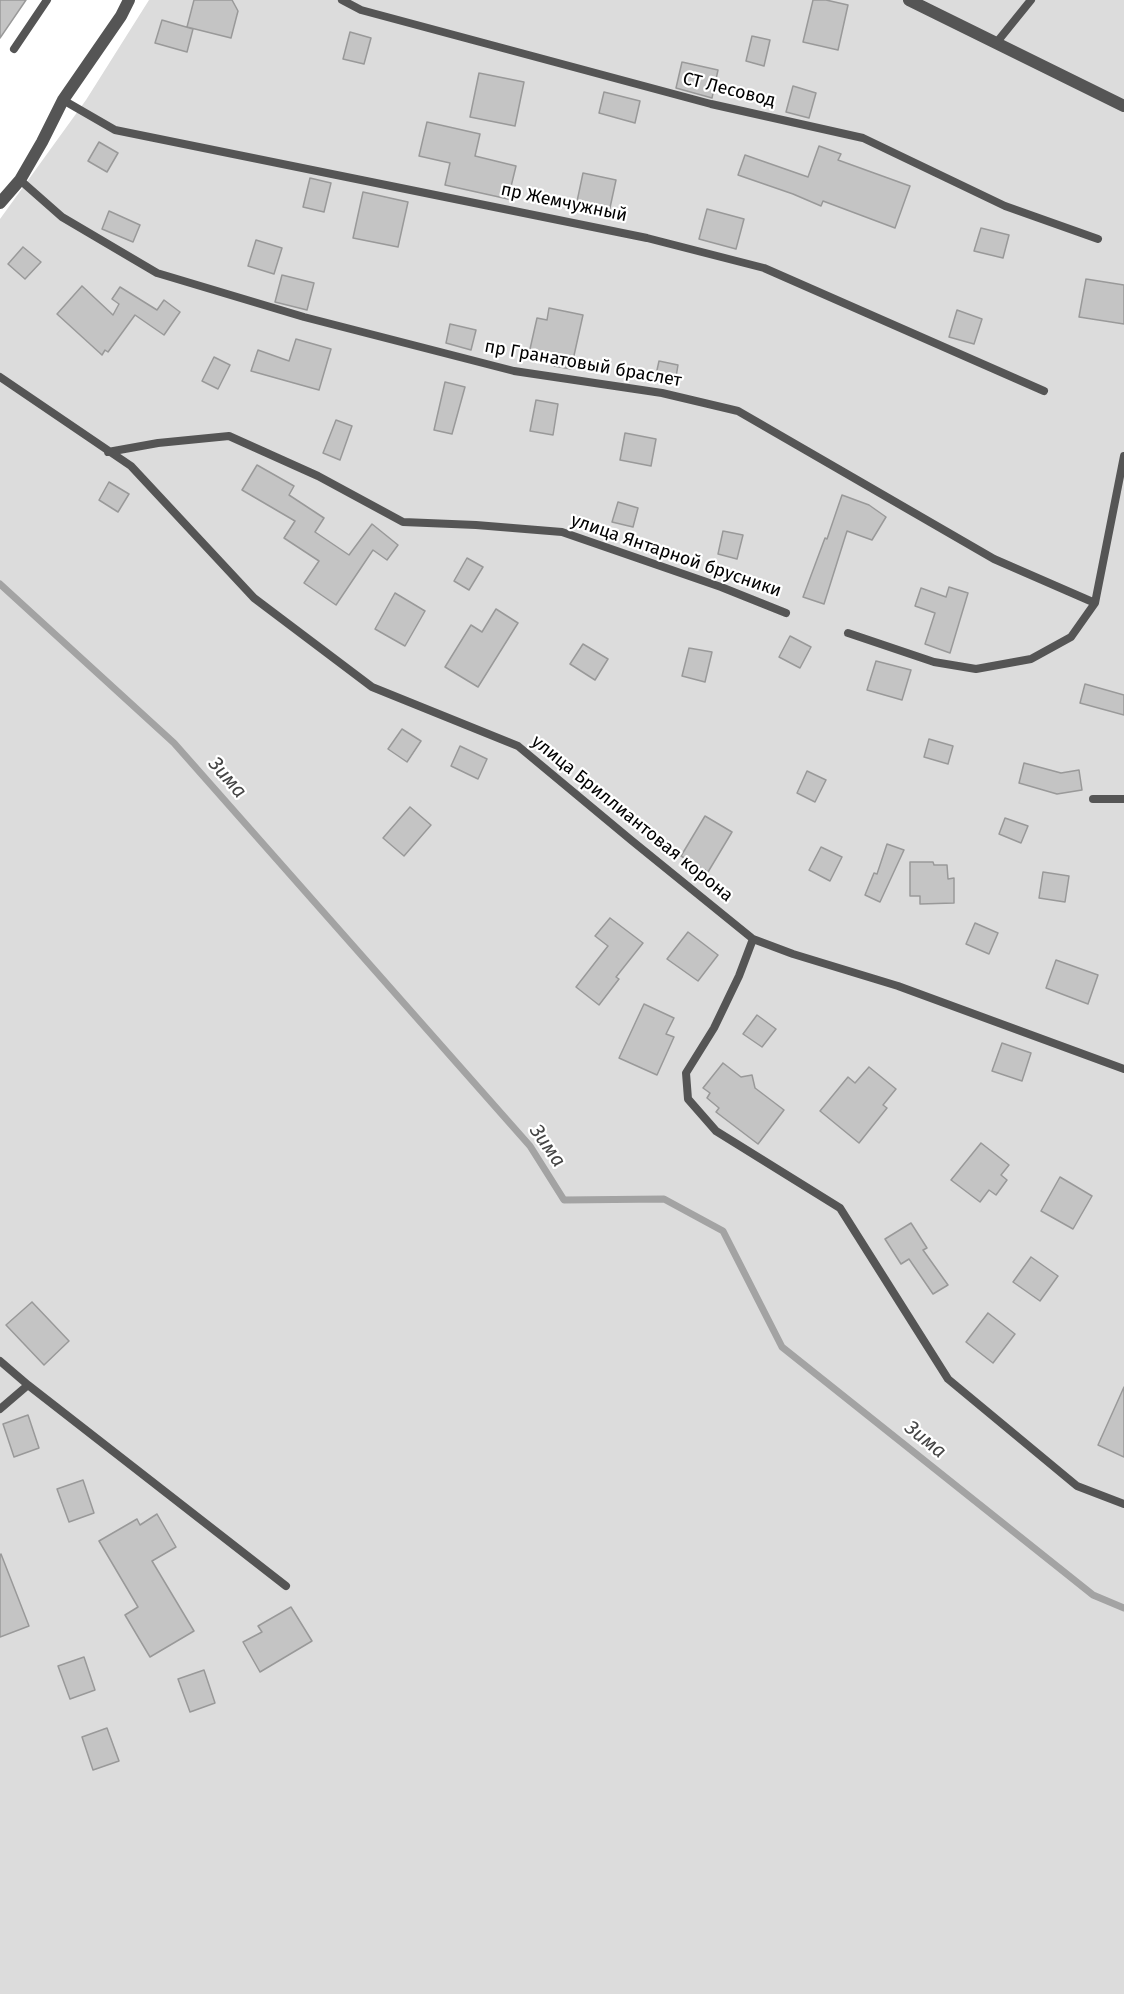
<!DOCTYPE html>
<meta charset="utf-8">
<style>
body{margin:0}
canvas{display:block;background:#fff}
</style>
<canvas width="1124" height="1994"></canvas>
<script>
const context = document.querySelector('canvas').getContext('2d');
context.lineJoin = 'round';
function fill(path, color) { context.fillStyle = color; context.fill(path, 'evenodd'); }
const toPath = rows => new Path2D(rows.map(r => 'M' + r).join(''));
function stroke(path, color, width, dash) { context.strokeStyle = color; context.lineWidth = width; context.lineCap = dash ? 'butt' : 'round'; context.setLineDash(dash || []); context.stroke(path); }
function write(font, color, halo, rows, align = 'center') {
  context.font = font + ' "Fira Sans",sans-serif'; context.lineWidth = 4.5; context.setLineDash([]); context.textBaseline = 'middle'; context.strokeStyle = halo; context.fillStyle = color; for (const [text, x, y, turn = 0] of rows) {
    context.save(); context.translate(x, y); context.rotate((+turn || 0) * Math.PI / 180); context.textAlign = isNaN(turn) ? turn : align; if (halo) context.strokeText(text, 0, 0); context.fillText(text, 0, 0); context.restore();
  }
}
fill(toPath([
 [149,0,1124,0,1124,1994,0,1994,0,219,86,100]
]), '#dcdcdc');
stroke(toPath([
 [0,584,174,743,530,1146,564,1200,664,1199,723,1231,782,1347,1093,1595,1124,1608]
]), '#a3a3a3', 7);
const building = toPath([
 [0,0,26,0,0,38,0,0],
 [194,0,232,0,238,11,231,38,187,27,194,0],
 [813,0,826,0,848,5,838,50,803,42,813,0],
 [162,20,193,29,187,52,155,43,162,20],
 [350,32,371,38,364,64,343,59,350,32],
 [752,36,770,40,764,66,746,61,752,36],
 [682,62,718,70,712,98,676,88,682,62],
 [479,73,524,82,515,126,470,117,479,73],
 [793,86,816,93,809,118,786,112,793,86],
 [604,92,640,101,635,123,599,113,604,92],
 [427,122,480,134,475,156,516,166,508,199,445,185,450,163,419,156,427,122],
 [99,142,118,153,107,172,88,161,99,142],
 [819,146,841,154,838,160,910,186,895,228,823,201,821,206,793,194,738,175,745,155,808,177,819,146],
 [583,173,616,180,608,217,575,211,583,173],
 [310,178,331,183,324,212,303,207,310,178],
 [363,192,408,202,398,247,353,238,363,192],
 [707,209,744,219,736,249,699,239,707,209],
 [109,211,140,225,133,242,102,229,109,211],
 [981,228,1009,235,1003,258,974,251,981,228],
 [256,240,282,248,274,274,248,266,256,240],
 [23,247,41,262,25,279,8,264,23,247],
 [282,275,314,283,307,310,275,302,282,275],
 [1086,279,1124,285,1124,324,1079,317,1086,279],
 [82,286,113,315,119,304,112,299,120,287,157,310,164,300,180,312,164,335,135,315,108,352,105,350,102,355,57,314,82,286],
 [549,308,583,315,571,369,554,366,530,349,537,318,547,320,549,308],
 [957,310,982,319,974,344,949,337,957,310],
 [450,324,476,330,471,350,446,343,450,324],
 [296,339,331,349,319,390,251,371,258,350,289,361,296,339],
 [214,357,230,365,218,389,202,381,214,357],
 [659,361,678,365,675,383,655,379,659,361],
 [445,382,465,387,452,434,434,430,445,382],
 [536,400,558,404,553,435,530,431,536,400],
 [336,420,352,426,340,460,323,453,336,420],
 [625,433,656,439,651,466,620,460,625,433],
 [257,465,294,486,289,495,324,518,315,532,349,555,372,524,398,545,387,560,373,550,336,605,304,583,319,561,284,538,295,521,242,490,257,465],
 [109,482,129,494,118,512,99,500,109,482],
 [842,495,869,505,886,517,872,540,847,531,824,604,803,597,825,538,827,539,842,495],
 [618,502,638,508,633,527,612,522,618,502],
 [723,531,743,535,737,559,718,554,723,531],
 [467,558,483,567,469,590,454,581,467,558],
 [949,587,968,593,950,653,925,644,935,613,915,606,921,588,946,597,949,587],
 [395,593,425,611,405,646,375,629,395,593],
 [496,609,518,623,478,687,445,667,471,625,482,632,496,609],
 [790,636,811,647,800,668,779,657,790,636],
 [583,644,608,659,595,680,570,664,583,644],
 [689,648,712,652,705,682,682,676,689,648],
 [876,661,911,670,902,700,867,690,876,661],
 [1085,684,1124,695,1124,715,1080,703,1085,684],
 [402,729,421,741,407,762,388,749,402,729],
 [929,739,953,746,948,764,924,757,929,739],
 [460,746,487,759,478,779,451,766,460,746],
 [1024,763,1061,773,1079,770,1082,790,1057,794,1019,783,1024,763],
 [807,771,826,780,815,802,797,793,807,771],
 [410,807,431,825,404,856,383,838,410,807],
 [705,816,732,832,708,872,681,856,705,816],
 [1005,818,1028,826,1021,843,999,834,1005,818],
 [887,844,904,850,880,902,865,895,874,873,877,874,887,844],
 [821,847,842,857,830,881,809,870,821,847],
 [910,862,933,862,934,865,947,865,948,879,954,878,954,903,920,904,920,896,910,896,910,862],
 [1043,872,1069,876,1065,902,1039,898,1043,872],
 [610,918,643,943,616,977,619,979,599,1005,576,987,608,946,595,936,610,918],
 [975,923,998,933,989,954,966,944,975,923],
 [688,932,718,955,698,981,667,959,688,932],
 [1056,960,1098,975,1088,1004,1046,988,1056,960],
 [644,1004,674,1018,666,1034,674,1037,657,1075,619,1058,644,1004],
 [757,1015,776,1029,762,1047,743,1034,757,1015],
 [1002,1043,1031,1053,1022,1081,992,1071,1002,1043],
 [723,1063,741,1077,752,1075,755,1088,784,1110,758,1144,716,1112,719,1108,707,1098,710,1093,703,1088,723,1063],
 [869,1067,896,1089,883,1105,887,1108,859,1143,820,1111,848,1077,855,1083,869,1067],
 [981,1143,1009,1165,1001,1175,1007,1180,996,1195,989,1190,980,1202,951,1180,981,1143],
 [1060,1177,1092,1196,1073,1229,1041,1211,1060,1177],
 [911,1223,927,1248,923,1250,948,1285,933,1294,909,1259,901,1264,885,1239,911,1223],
 [1031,1257,1058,1276,1040,1301,1013,1282,1031,1257],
 [32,1302,69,1341,44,1365,6,1325,32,1302],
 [988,1313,1015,1334,993,1363,966,1342,988,1313],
 [1124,1387,1124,1457,1098,1445,1124,1387],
 [28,1415,39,1448,14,1457,3,1424,28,1415],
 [83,1480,94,1513,69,1522,57,1489,83,1480],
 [157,1514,176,1547,152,1561,194,1631,150,1657,125,1615,138,1607,99,1541,137,1519,140,1525,157,1514],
 [1,1554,29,1626,0,1637,0,1555,1,1554],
 [291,1607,312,1641,260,1672,243,1642,262,1632,258,1626,291,1607],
 [84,1657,95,1690,70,1699,58,1666,84,1657],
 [204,1670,215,1703,190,1712,178,1679,204,1670],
 [107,1728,119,1761,93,1770,82,1737,107,1728]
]);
fill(building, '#c4c4c4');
stroke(building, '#999', 1.5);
stroke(toPath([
 [342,0,361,10,711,104,863,138,1005,206,1098,239],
 [997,42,1031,0],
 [14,49,47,0],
 [63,100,115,130,647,238,764,268,1044,391],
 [20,180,62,217,157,273,304,317,514,371,662,393,738,411,994,559,1095,603],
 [0,377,131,466,254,598,372,687,518,746,631,840,753,939,793,954,898,986,1124,1069],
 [108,452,158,443,229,436,318,476,403,522,476,525,562,532,721,587,786,613],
 [848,633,934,662,976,669,1031,659,1071,637,1095,603,1124,456],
 [1093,799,1124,799],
 [753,939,739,976,714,1028,686,1073,688,1099,716,1131,840,1208,948,1379,1077,1486,1124,1504],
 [0,1361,28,1385,0,1409],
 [28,1385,286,1586]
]), '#555', 8);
stroke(toPath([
 [909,0,1124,106],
 [0,203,20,180,42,142,63,100,121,16,129,0]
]), '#555', 12);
write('18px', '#000', '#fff', [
 ["СТ Лесовод",729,90,14],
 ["пр Жемчужный",564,203,12],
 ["пр Гранатовый браслет",583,364,10],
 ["улица Янтарной брусники",676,556,19],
 ["улица Бриллиантовая корона",632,819,39]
]);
write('italic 20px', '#444', '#fff', [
 ["Зима",227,778,49],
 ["Зима",547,1146,55],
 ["Зима",925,1440,39]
]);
</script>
